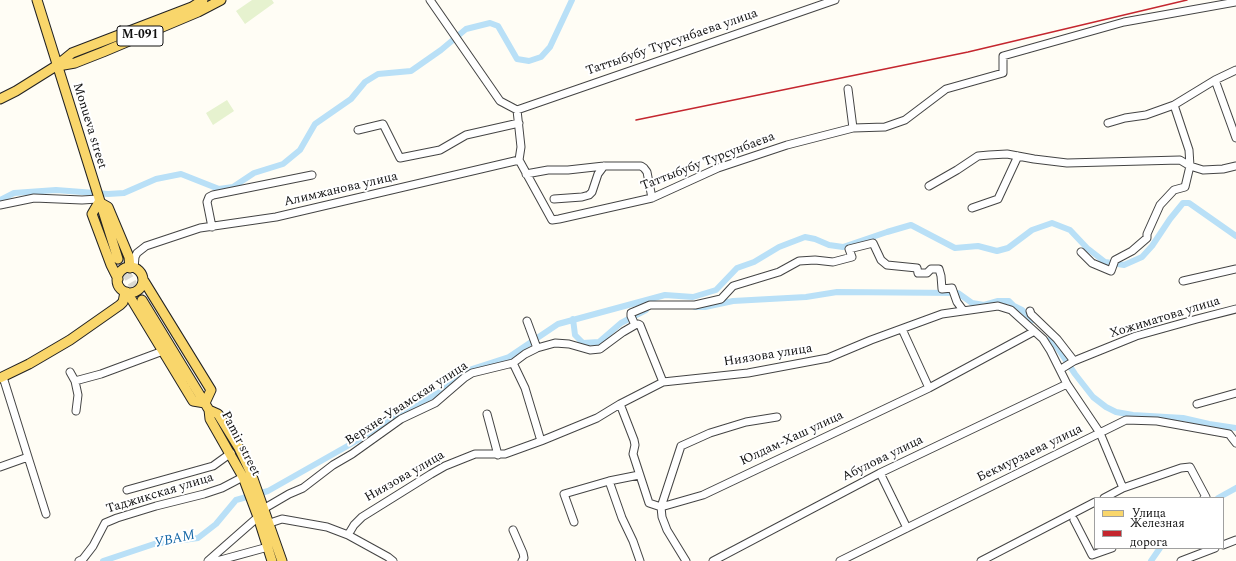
<!DOCTYPE html>
<meta charset="utf-8">
<style>
body{margin:0}
#map{position:relative;width:1236px;height:561px;overflow:hidden;background:#fffdf5;font-family:Spectral,serif}
canvas{display:block}
.legend{position:absolute;left:1094px;top:497px;width:130px;height:52px;box-sizing:border-box;background:#fff;border:1px solid #a0a0a0;margin:0;padding:5px 7px;list-style:none;font-size:12px;color:#111}
.legend li{display:flex;align-items:center;gap:8px;height:20px}
.legend b{width:20px;border:1px solid #a0a0a0}
</style>
<div id="map">
<canvas width="1236" height="561"></canvas>
<ul class="legend">
<li><b style="height:5px;background:#f9d66b"></b>Улица</li>
<li><b style="height:5px;background:#c4262e"></b>Железная дорога</li>
</ul>
</div>
<script>
const context = document.querySelector('canvas').getContext('2d');
context.lineJoin = 'round';
function fill(path, color) { context.fillStyle = color; context.fill(path, 'evenodd'); }
const toPath = rows => new Path2D(rows.map(r => 'M' + r).join(''));
function stroke(path, color, width, dash) { context.strokeStyle = color; context.lineWidth = width; context.lineCap = dash ? 'butt' : 'round'; context.setLineDash(dash || []); context.stroke(path); }
function write(font, color, halo, rows, align = 'center') {
  context.font = font + ' Spectral,serif'; context.lineWidth = 4; context.setLineDash([]); context.textBaseline = 'middle'; context.strokeStyle = halo; context.fillStyle = color; for (const [text, x, y, turn = 0] of rows) {
    context.save(); context.translate(x, y); context.rotate((+turn || 0) * Math.PI / 180); context.textAlign = isNaN(turn) ? turn : align; if (halo) context.strokeText(text, 0, 0); context.fillText(text, 0, 0); context.restore();
  }
}
fill(toPath([
 [252,0,272,0,274,3,245,24,236,11],
 [227,100,234,111,213,125,206,113]
]), '#e6f2cf');
stroke(toPath([
 [0,200,14,193,56,190,108,194,124,193,156,179,181,174,219,189,233,187,254,173,283,164,300,150,315,124,351,99,365,82,378,74,411,71,441,50,466,29,490,23,498,26,517,59,529,61,541,57,550,47,572,0],
 [695,307,705,307,733,301,806,297,837,292,958,293,972,303,984,305,998,301,1009,301,1014,306,1022,310,1033,320],
 [573,319,575,335,583,343,599,342,621,323,646,310],
 [1051,338,1075,374,1093,397,1106,407,1116,412,1133,415,1183,418,1209,424,1236,428],
 [1218,498,1236,488],
 [103,561,154,544,198,538,216,524,236,500,268,491,358,440,393,416,440,392,472,369,509,357,558,324,665,295,693,297,716,290,737,268,754,262,779,247,805,237,815,239,829,245,843,247,887,232,911,225,955,248,978,246,997,251,1008,248,1032,230,1052,223,1070,230,1087,248,1105,262,1124,265,1142,257,1152,246,1170,219,1183,203,1189,203,1236,236],
 [1151,561,1160,548]
]), '#b9e0f7', 6);
stroke(toPath([
 [118,259,142,300]
]), '#dbdad3', 9, [9, 4.5]);
const minor = toPath([
 [430,0,500,101,517,110],
 [1215,80,1236,138],
 [848,89,853,128],
 [517,110,835,0],
 [1108,123,1125,118,1146,115,1174,105,1215,80,1236,70],
 [358,130,383,124,400,158,440,150,466,135,519,123],
 [519,160,552,220,559,219,652,198,718,168,787,145,853,128,885,127,905,120,946,89,1003,73,1003,56,1124,22,1236,2],
 [526,174,548,170,568,170,604,166,641,166,644,168,647,172,652,198],
 [929,186,957,170,978,156,989,155,1007,154,1034,159,1067,163,1180,160,1190,166,1203,170,1223,169,1236,166],
 [554,199,582,197,589,195,592,192,598,174,604,166],
 [0,205,34,198,82,200,98,199],
 [972,208,998,199,1018,156],
 [212,227,207,202,209,197,213,195,312,175],
 [1081,252,1092,263,1111,271,1115,260,1132,251,1147,238,1147,234,1160,205,1174,190,1185,187,1190,166,1189,150,1174,105],
 [134,268,135,257,137,253,146,246,200,228,276,217,519,160,521,147,517,110],
 [1183,281,1236,269],
 [1030,311,1031,314,1057,339,1074,361],
 [527,321,537,348],
 [902,329,929,388],
 [513,363,525,388,541,441],
 [1061,369,1074,361,1136,336,1197,319,1236,309],
 [70,372,75,381,78,395,76,411],
 [75,381,101,374,163,351],
 [663,382,640,325,638,324,635,325,631,316,631,313,650,305,695,305,721,299,733,286,779,272,799,261,815,260,833,262,852,257,849,249,873,243,881,260,887,265,917,268,918,273,927,273,931,269,939,269,941,276,942,289,952,288,957,302,963,310],
 [620,404,634,440,635,445,633,454,649,503,661,507,703,495,929,388,1033,332],
 [1197,404,1236,393],
 [487,414,498,455],
 [28,457,46,514],
 [0,467,28,457,3,377],
 [880,473,907,528],
 [609,481,622,518,633,541,640,561],
 [127,490,213,466,231,453],
 [1104,498,1123,488,1181,468,1190,467,1206,497,1204,498],
 [265,508,289,494,303,488,333,465,352,454,401,419,435,403,464,378,472,373,513,363,525,354,537,348,555,343,569,344,590,350,600,349,623,332,635,325],
 [1074,520,1092,555,1112,548],
 [574,522,564,494,609,481,639,475],
 [270,523,282,519,327,527,348,535,388,557,393,561],
 [513,530,523,553,524,558,522,561],
 [348,535,354,525,362,517,431,474,445,466,475,454,505,454,541,441,597,418,620,404,663,382,748,373,828,358,871,340,942,314,998,306,1011,310,1043,339,1050,350,1067,384,1100,433,1123,488],
 [1223,545,1236,540],
 [79,561,83,559,93,546,105,523,117,518,156,506,204,494,222,488,243,477],
 [208,561,258,517],
 [217,561,268,547],
 [686,561,667,530,662,517,661,507,681,446,710,433,746,422,777,417],
 [713,561,880,473,1067,384],
 [840,561,1126,420,1157,421,1229,434,1236,443],
 [981,561,1095,502],
 [1181,561,1215,548]
]);
const major = toPath([
 [37,0,118,259],
 [58,66,75,63,103,52,198,12,221,0],
 [0,99,16,91,56,66,72,53,192,7,203,0],
 [99,202,92,214,111,265,118,279],
 [99,202,108,207,129,257,130,268],
 '117 280a13 13 0 1 1 26 0a13 13 0 1 1-26 0Z',
 [144,281,211,390,205,403],
 [127,292,193,401,205,403],
 [142,300,209,410,210,419,243,477,258,517,272,561],
 [0,378,29,364,70,340,120,305,123,302,125,292],
 [209,410,218,414,239,448,251,473,282,561]
]);
stroke(minor, '#444', 9);
stroke(major, '#222', 11);
stroke(minor, '#fff', 7);
stroke(major, '#f9d66b', 9);
stroke(toPath([
 [636,120,968,52,1187,0]
]), '#c4262e', 1.5);
for (const [x, y, w] of [
 [140,36,46]
]) { const box = new Path2D(); box.roundRect(x - w / 2, y - 10, w, 20, 3); context.fillStyle = '#fff'; context.fill(box); stroke(box, '#111', 1); }
write('bold 12px', '#111', null, [
 ["М-091",140,36]
]);
write('13px', '#111', '#fff', [
 ["Таттыбубу Турсунбаева улица",672,43,-19],
 ["Monueva street",89,126,73],
 ["Таттыбубу Турсунбаева",708,162,-21],
 ["Алимжанова улица",341,190,-13],
 ["Хожиматова улица",1165,318,-17],
 ["Ниязова улица",768,356,-9],
 ["Верхне-Увамская улица",407,404,-33],
 ["Юлдам-Хаш улица",792,439,-25],
 ["Pamir street",240,444,63],
 ["Бекмурзаева улица",1030,454,-26],
 ["Абулова улица",883,459,-26],
 ["Ниязова улица",405,477,-30],
 ["Таджикская улица",160,494,-17]
]);
write('italic 14px', '#1768a6', '#fff', [
 ["УВАМ",175,540,-12]
]);
</script>
